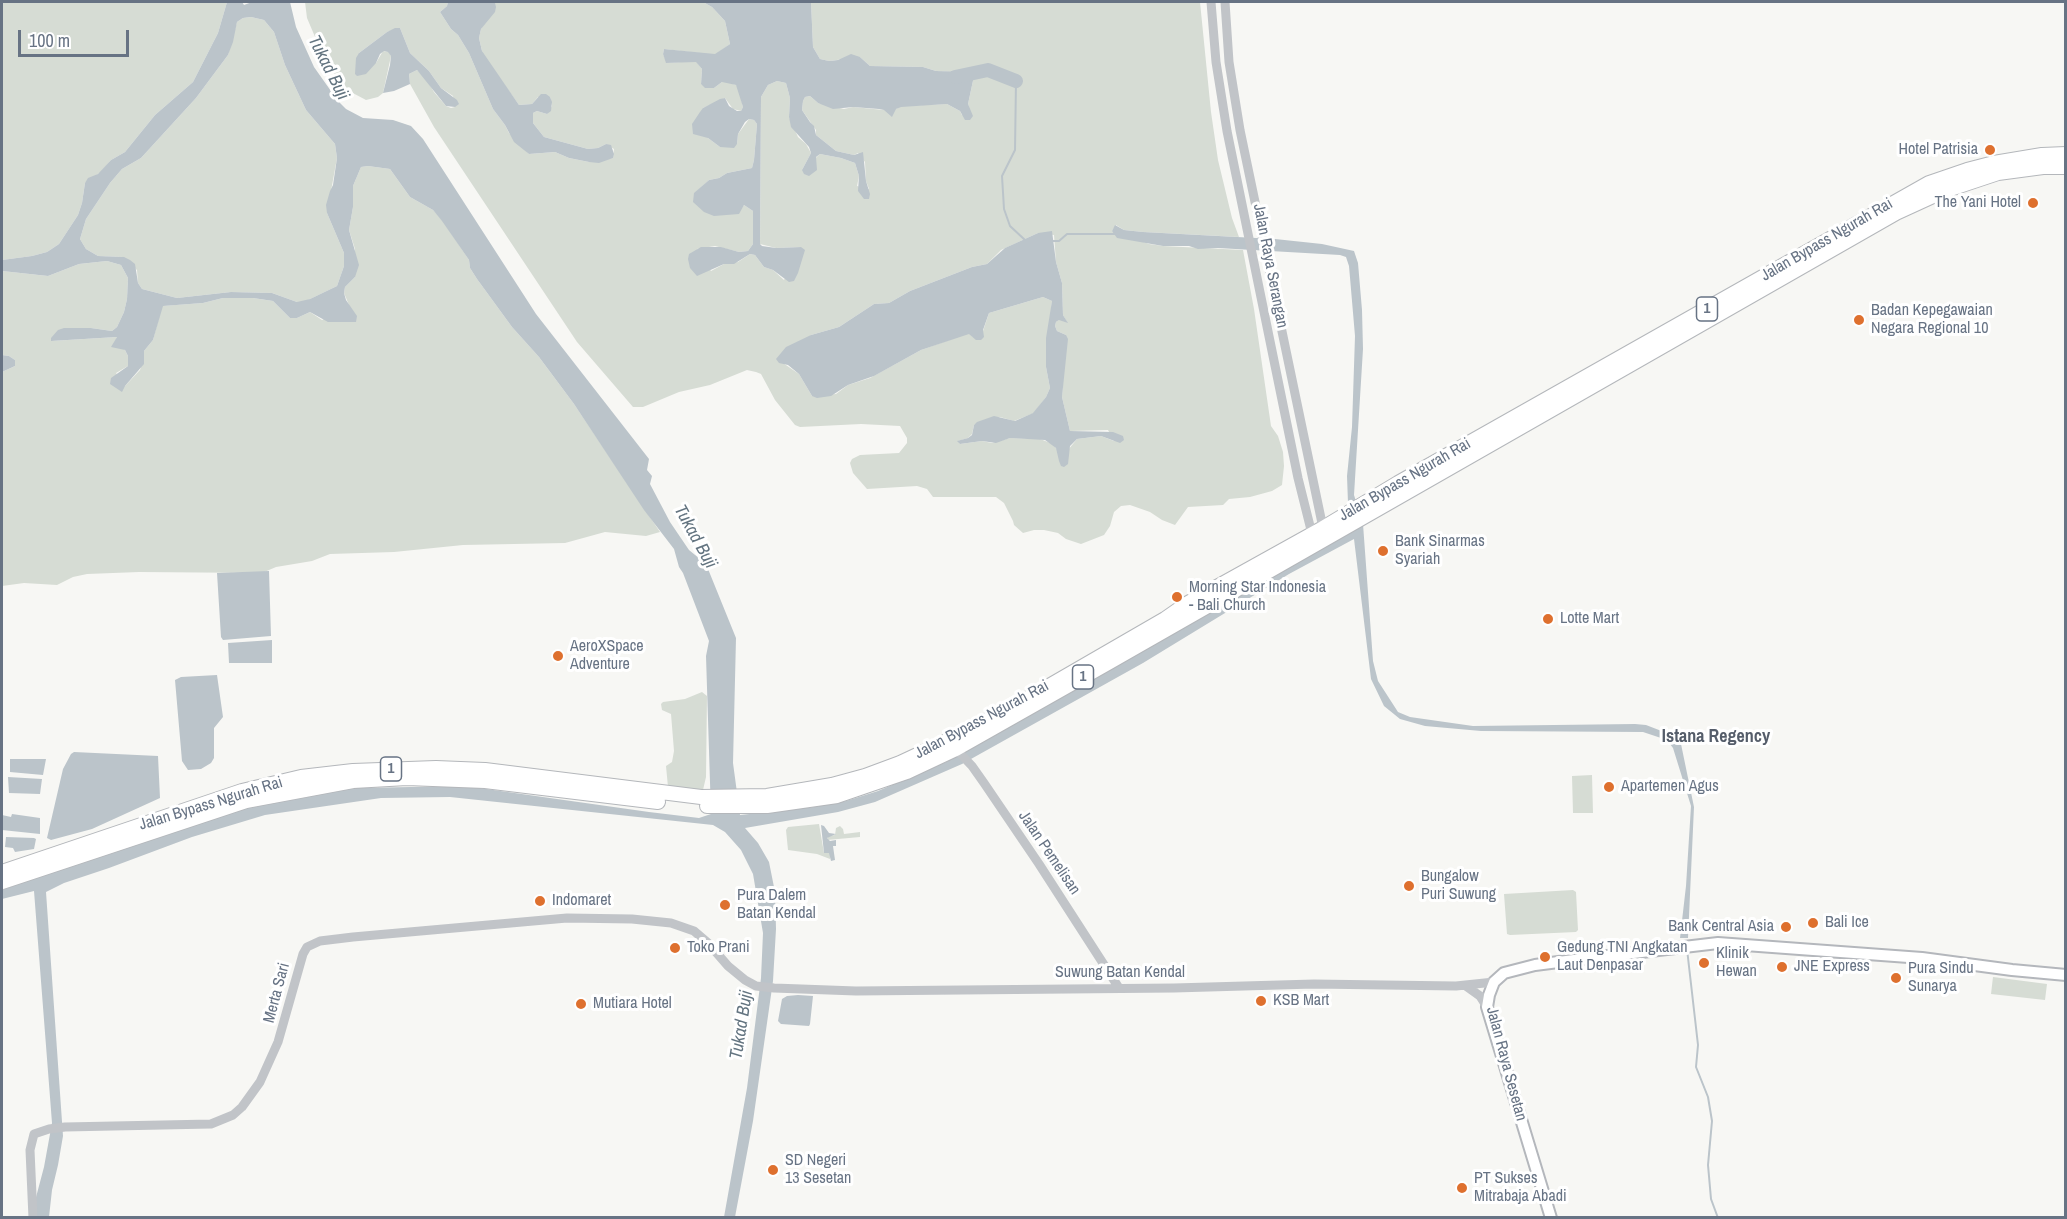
<!DOCTYPE html>
<style>
body{margin:0}
#map{position:relative;width:2067px;height:1219px;overflow:hidden;background:#f7f7f4;font-family:"Archivo Narrow",sans-serif}
canvas{display:block}
.frame{position:absolute;inset:0;border:3px solid #677384;pointer-events:none}
.scale{position:absolute;left:18px;top:30px;width:111px;height:27px;box-sizing:border-box;border:3px solid #677384;border-top:0;padding-left:8px;font-size:18px;line-height:21px;white-space:nowrap;color:#677384;-webkit-text-stroke:4px #fff;paint-order:stroke}
</style>
<div id="map">
<canvas width="2067" height="1219"></canvas>
<div class="frame"></div>
<div class="scale">100 m</div>
</div>
<script>
const context = document.querySelector('canvas').getContext('2d');
context.lineJoin = 'round';
function fill(path, color) { context.fillStyle = color; context.fill(path, 'evenodd'); }
const toPath = rows => new Path2D(rows.map(r => 'M' + r).join(''));
function stroke(path, color, width, dash) { context.strokeStyle = color; context.lineWidth = width; context.lineCap = dash ? 'butt' : 'round'; context.setLineDash(dash || []); context.stroke(path); }
function write(font, color, halo, rows, align = 'center') {
  context.font = font + ' "Archivo Narrow",sans-serif'; context.lineWidth = 6; context.setLineDash([]); context.textBaseline = 'middle'; context.strokeStyle = halo; context.fillStyle = color; for (const [text, x, y, turn = 0] of rows) {
    context.save(); context.translate(x, y); context.rotate((+turn || 0) * Math.PI / 180); context.textAlign = isNaN(turn) ? turn : align; if (halo) context.strokeText(text, 0, 0); context.fillText(text, 0, 0); context.restore();
  }
}
fill(toPath([
 [2,2,227,2,218,33,193,82,155,115,125,152,111,160,101,172,85,183,82,203,78,215,59,244,47,252,32,256,2,260],
 [305,2,448,2,447,6,440,12,451,29,458,35,469,53,493,109,505,125,509,133,529,154,555,152,569,158,589,162,613,158,614,149,606,144,598,148,588,149,544,137,533,123,533,113,537,111,547,114,552,106,550,97,538,97,532,104,519,105,483,55,479,38,481,29,495,3,490,2,703,2,712,7,725,21,730,44,715,55,664,49,663,54,667,63,696,61,702,69,701,84,714,88,722,82,727,82,736,85,739,89,743,107,741,111,733,109,725,98,703,108,708,138,720,147,737,144,738,134,749,119,754,120,757,124,754,160,752,168,727,173,719,178,709,180,695,193,741,209,744,205,753,211,753,244,748,251,739,252,715,246,697,249,711,271,724,264,738,262,750,254,755,255,764,267,773,270,784,280,801,247,776,248,760,244,761,97,768,85,777,81,786,83,790,98,789,117,798,137,806,144,811,153,802,170,820,154,841,158,855,163,859,176,857,186,869,189,866,181,865,162,858,153,854,155,836,151,816,135,816,130,802,110,803,101,805,97,810,96,818,103,844,109,853,107,884,110,896,109,901,106,947,104,960,111,962,115,969,109,968,104,974,76,969,73,936,71,923,67,870,66,860,57,829,61,820,59,813,47,811,2,1200,2,1211,112,1218,160,1232,218,1239,237,1143,232,1124,230,1116,225,1112,231,1149,244,1163,246,1243,250,1254,309,1271,426,1278,436,1283,452,1284,466,1282,485,1272,491,1250,497,1229,499,1223,505,1188,507,1175,525,1162,520,1150,512,1130,505,1121,506,1114,512,1110,526,1104,535,1081,544,1066,539,1058,533,1044,530,1034,530,1023,533,1014,525,1013,521,1004,503,996,497,933,497,927,489,917,486,867,489,853,473,850,463,852,459,860,455,899,453,907,443,907,438,900,426,861,424,800,427,795,425,775,400,761,374,756,372,747,370,710,385,679,392,643,407,633,407,577,342,434,127,410,84,409,74,417,70,427,80,434,92,446,106,451,108,455,107,453,96,441,88,429,71,410,53,400,28,387,32,359,53,376,63,383,51,389,52,391,56,383,93,378,97,366,100,349,91,327,65,307,18],
 [1038,233,1054,235,1056,262,1062,283,1063,315,1067,322,1060,319,1056,322,1055,326,1057,331,1066,335,1062,397,1070,431,1108,430,1114,441,1101,436,1077,439,1068,450,1068,464,1053,444,1040,439,1010,438,992,443,982,441,960,444,958,441,968,438,972,434,974,425,1000,417,1014,421,1034,413,1046,397,1050,388,1046,367,1052,301,1043,297,989,313,983,331,973,337,969,333,921,350,870,378,848,385,836,394,812,396,799,374,783,363,811,335,839,327,874,304,889,303,910,291,972,267,987,264,1001,250],
 [251,17,264,20,274,32,285,65,306,110,335,144,337,158,327,213,344,253,344,266,337,286,304,302,297,302,272,293,231,292,177,298,142,289,138,283,137,270,123,257,98,256,86,249,80,239,86,219,110,183,122,169,141,158,196,98,228,55,237,22,243,18],
 [368,166,390,169,410,197,433,210,443,221,469,260,470,268,477,279,512,327,539,357,574,404,660,532,646,536,605,532,565,543,463,545,394,552,330,554,312,561,276,567,262,573,139,572,87,574,73,577,57,585,24,583,2,586,2,372,15,366,15,360,9,356,2,355,2,271,48,276,79,264,107,261,121,265,128,278,127,299,124,312,117,327,112,331,91,328,51,341,117,337,115,343,125,350,128,356,128,366,116,373,125,386,140,370,144,358,144,351,153,340,162,306,203,303,223,298,253,298,273,301,290,318,297,318,310,312,322,320,349,305,344,293,345,287,355,277,355,249,349,230,353,207,353,186,361,167],
 [702,692,707,696,706,777,703,790,668,787,666,766,672,762,674,751,671,714,662,710,661,704,663,702,685,699],
 [1592,775,1593,813,1573,813,1572,776],
 [819,824,824,853,830,853,830,859,817,854,788,850,786,830,788,827],
 [840,826,843,829,844,834,860,832,860,837,827,840,828,836,835,835,836,828],
 [1573,890,1576,892,1578,930,1576,932,1510,935,1507,934,1504,894],
 [1993,977,2047,984,2045,1000,1991,994]
]), '#d6dcd4');
fill(toPath([
 [227,2,242,2,244,5,252,2,290,2,296,27,314,67,338,101,346,109,363,118,393,120,411,126,423,139,536,314,649,459,647,470,652,476,650,484,670,522,689,550,706,564,736,638,733,763,740,815,814,807,846,801,878,791,946,762,990,735,1354,530,1348,503,1347,476,1352,427,1355,336,1349,266,1346,257,1340,255,1218,248,1198,249,1189,246,1163,246,1117,238,1112,231,1115,225,1124,230,1143,232,1275,239,1322,244,1354,251,1358,263,1362,310,1363,349,1354,495,1363,524,1373,661,1378,681,1398,712,1410,717,1473,726,1635,724,1646,725,1677,737,1681,744,1694,807,1688,938,1680,938,1686,886,1691,806,1673,748,1670,744,1661,738,1643,732,1481,731,1425,726,1400,719,1384,706,1371,679,1354,539,1289,574,1143,663,962,764,875,802,838,812,745,828,758,843,769,862,775,892,776,929,773,981,753,1121,735,1217,724,1217,747,1088,761,978,763,933,753,874,741,850,725,832,713,825,450,797,381,798,265,815,192,837,109,868,64,883,46,892,63,1136,58,1165,52,1190,49,1217,37,1217,35,1201,44,1167,52,1123,34,891,2,899,2,890,114,850,245,808,300,795,357,788,465,786,649,812,699,818,711,814,706,656,709,641,683,573,679,567,674,549,644,510,574,404,539,357,512,327,477,279,470,268,469,260,442,221,433,210,410,197,390,169,368,166,361,167,353,186,353,207,349,230,359,265,355,277,345,287,344,293,346,300,357,316,356,322,328,322,310,312,297,318,290,318,273,301,253,298,223,298,203,303,163,306,153,340,144,351,144,364,125,386,122,392,110,384,111,378,128,366,128,356,125,350,111,347,117,337,51,341,51,338,58,330,64,328,91,328,112,331,117,327,124,312,127,299,128,278,121,265,107,261,79,264,48,276,2,271,2,260,32,256,47,252,59,244,78,215,82,203,85,183,88,178,98,174,111,160,125,152,155,115,193,82,218,33],
 [251,17,264,20,274,32,285,65,306,110,335,144,337,158,333,185,330,191,326,205,327,213,344,253,344,266,337,286,310,299,297,302,272,293,231,292,177,298,142,289,138,283,135,264,130,260,124,257,98,256,86,249,80,239,86,219,110,183,122,169,141,158,196,98,228,55,233,42,237,22,243,18],
 [448,2,490,2,495,3,496,7,495,12,481,29,479,38,482,51,519,105,532,104,541,94,546,94,550,97,552,102,551,111,547,114,537,111,533,113,533,123,544,137,588,149,598,148,606,144,611,145,614,154,613,158,599,163,589,162,569,158,555,152,529,154,514,142,505,125,493,109,469,53,458,35,451,29,440,12,447,6],
 [703,2,811,2,813,47,820,59,829,61,838,60,851,54,860,57,870,66,923,67,936,71,969,72,974,76,968,104,973,116,970,120,965,120,960,111,947,104,901,107,896,109,892,117,884,110,879,109,853,107,833,109,818,103,810,96,805,97,803,101,802,110,810,122,814,126,816,135,836,151,854,155,863,152,866,181,870,194,869,199,864,199,858,191,859,176,855,163,841,158,820,154,816,157,817,170,809,176,804,174,802,170,811,153,809,147,791,127,789,117,790,98,786,83,777,81,768,85,761,97,760,244,762,246,776,248,801,247,805,250,798,273,794,281,789,282,773,270,764,267,755,255,750,254,734,264,724,264,697,276,690,268,688,259,689,254,701,247,721,247,739,252,748,251,753,244,753,211,744,205,739,214,714,216,704,212,693,202,694,193,709,180,719,178,727,173,752,168,754,160,757,124,754,120,749,119,745,122,738,134,737,144,734,148,720,147,708,138,693,134,692,124,700,112,703,108,720,99,725,98,729,106,737,111,741,111,743,107,736,85,722,82,714,88,705,88,701,84,702,69,696,62,666,63,663,54,664,49,715,54,730,44,725,21,712,7],
 [395,28,400,28,410,53,429,71,441,88,457,100,459,104,455,107,446,106,417,70,409,74,410,84,394,91,383,93,390,65,391,56,388,52,384,51,380,54,376,63,366,74,357,76,355,74,356,58,359,53,387,32],
 [1052,231,1056,262,1062,283,1063,315,1068,323,1059,320,1056,322,1055,326,1057,331,1066,335,1068,339,1062,397,1070,431,1113,432,1123,436,1124,440,1120,443,1101,436,1077,439,1070,446,1068,464,1064,467,1061,466,1059,461,1056,448,1045,440,1010,438,996,443,982,441,960,444,957,441,968,438,972,435,974,425,977,422,994,416,1015,421,1033,413,1046,397,1050,388,1046,367,1046,338,1052,301,1043,297,989,313,983,330,984,337,981,340,976,340,969,334,921,350,874,376,848,385,831,396,817,398,812,396,799,374,788,365,779,363,776,359,786,347,811,335,839,327,874,304,889,303,910,291,972,267,987,264,1005,248,1038,233],
 [2,355,9,356,15,360,15,366,2,372],
 [269,571,271,636,223,640,221,637,217,573],
 [272,640,272,663,229,663,228,643],
 [217,675,223,717,214,728,214,758,211,763,201,769,188,770,182,761,175,680,181,677],
 [74,752,158,756,160,798,92,829,51,840,47,838,63,769,71,754],
 [10,759,46,759,43,775,10,772],
 [8,777,42,779,40,794,9,793],
 [12,814,40,818,40,834,2,830,2,815,11,817],
 [821,825,824,826,829,833,836,834,827,838,830,841,836,840,836,846,833,846,835,860,831,861,829,853,824,853],
 [6,837,34,838,36,839,34,849,15,852,13,848,5,847],
 [798,995,813,996,810,1024,809,1026,781,1024,778,1021,782,999,787,996]
]), '#bbc4ca');
stroke(toPath([
 [1016,81,1015,150,1002,176,1004,209,1010,226,1025,240],
 [1051,241,1059,241,1067,234,1115,234],
 [1687,949,1698,1045,1696,1067,1708,1097,1712,1121,1708,1165,1711,1199,1718,1218]
]), '#bbc4ca', 2);
stroke(toPath([
 [955,77,988,70,1016,81]
]), '#bbc4ca', 14);
const major = toPath([
 [1551,1218,1487,1007,1489,995,1494,982,1504,973,1535,965,1582,959,1718,943,1922,958,2012,970,2066,975]
]);
const highway = toPath([
 [707,806,767,806,837,796,907,772,956,749,1108,663,1896,213,1944,191,1998,173,2043,167,2066,167],
 [2,872,242,791,301,777,353,771,436,768,485,770,701,797,767,796,832,785,865,776,900,763,947,741,1018,704,1165,619,1188,603,1323,528,1398,483,1929,183,1967,170,1994,163,2042,155,2066,154],
 [2,882,246,801,353,781,407,778,485,781,658,802]
]);
stroke(major, '#b4b7bc', 14);
stroke(highway, '#b4b7bb', 16);
stroke(toPath([
 [1211,2,1216,62,1227,131,1298,478,1312,534],
 [1225,2,1229,62,1240,130,1323,528],
 [953,746,972,766,984,783,1039,864,1119,988],
 [1466,986,1480,996,1487,1007],
 [33,1218,30,1150,34,1134,49,1129,65,1127,211,1124,233,1115,242,1107,260,1082,278,1042,303,954,307,947,320,941,353,937,567,918,632,919,671,923,694,931,708,943,728,966,745,980,756,986,774,988,856,991,1174,988,1314,984,1456,986,1494,982]
]), '#c1c4c8', 9);
stroke(major, '#fff', 10);
stroke(highway, '#fff', 14);
for (const [x, y, r, color] of [
 [1990,150,6,"#de702e"],
 [2033,203,6,"#de702e"],
 [1859,320,6,"#de702e"],
 [1383,551,6,"#de702e"],
 [1177,597,6,"#de702e"],
 [1548,619,6,"#de702e"],
 [558,656,6,"#de702e"],
 [1609,787,6,"#de702e"],
 [1409,886,6,"#de702e"],
 [540,901,6,"#de702e"],
 [725,905,6,"#de702e"],
 [1813,923,6,"#de702e"],
 [1786,927,6,"#de702e"],
 [675,948,6,"#de702e"],
 [1545,957,6,"#de702e"],
 [1704,963,6,"#de702e"],
 [1782,967,6,"#de702e"],
 [1896,978,6,"#de702e"],
 [1261,1001,6,"#de702e"],
 [581,1004,6,"#de702e"],
 [773,1170,6,"#de702e"],
 [1462,1188,6,"#de702e"]
]) { const dot = new Path2D(); dot.arc(x, y, r, 0, 2 * Math.PI); context.fillStyle = color; context.fill(dot); stroke(dot, '#fff', 2); }
for (const [x, y, w] of [
 [1707,309,21],
 [1083,677,21],
 [391,769,21]
]) { const box = new Path2D(); box.roundRect(x - w / 2, y - 12, w, 24, 4.5); context.fillStyle = '#fff'; context.fill(box); stroke(box, '#677384', 1.5); }
write('bold 15px', '#677384', null, [
 ["1",1707,309],
 ["1",1083,677],
 ["1",391,769]
]);
write('16px', '#677384', '#fff', [
 ["Hotel Patrisia",1978,150,"right"],
 ["The Yani Hotel",2021,203,"right"],
 ["Badan Kepegawaian",1871,311],
 ["Negara Regional 10",1871,329],
 ["Bank Sinarmas",1395,542],
 ["Syariah",1395,560],
 ["Morning Star Indonesia",1189,588],
 ["- Bali Church",1189,606],
 ["Lotte Mart",1560,619],
 ["AeroXSpace",570,647],
 ["Adventure",570,665],
 ["Apartemen Agus",1621,787],
 ["Bungalow",1421,877],
 ["Puri Suwung",1421,895],
 ["Pura Dalem",737,896],
 ["Batan Kendal",737,914],
 ["Indomaret",552,901],
 ["Bali Ice",1825,923],
 ["Bank Central Asia",1774,927,"right"],
 ["Toko Prani",687,948],
 ["Gedung TNI Angkatan",1557,948],
 ["Laut Denpasar",1557,966],
 ["Klinik",1716,954],
 ["Hewan",1716,972],
 ["JNE Express",1794,967],
 ["Pura Sindu",1908,969],
 ["Sunarya",1908,987],
 ["KSB Mart",1273,1001],
 ["Mutiara Hotel",593,1004],
 ["SD Negeri",785,1161],
 ["13 Sesetan",785,1179],
 ["PT Sukses",1474,1179],
 ["Mitrabaja Abadi",1474,1197]
], 'left');
write('16px', '#677384', '#fff', [
 ["Jalan Bypass Ngurah Rai",1827,240,-30],
 ["Jalan Raya Serangan",1270,266,79],
 ["Jalan Bypass Ngurah Rai",1405,480,-30],
 ["Jalan Bypass Ngurah Rai",982,720,-28],
 ["Jalan Bypass Ngurah Rai",211,804,-17],
 ["Jalan Pemelisan",1049,853,56],
 ["Suwung Batan Kendal",1120,973],
 ["Merta Sari",277,993,-75],
 ["Jalan Raya Sesetan",1506,1064,75]
]);
write('italic 18px', '#637480', '#fff', [
 ["Tukad Buji",328,68,63],
 ["Tukad Buji",695,537,61],
 ["Tukad Buji",742,1025,-81]
]);
write('bold 18px', '#555d6a', '#fff', [
 ["Istana Regency",1716,737]
]);
</script>
